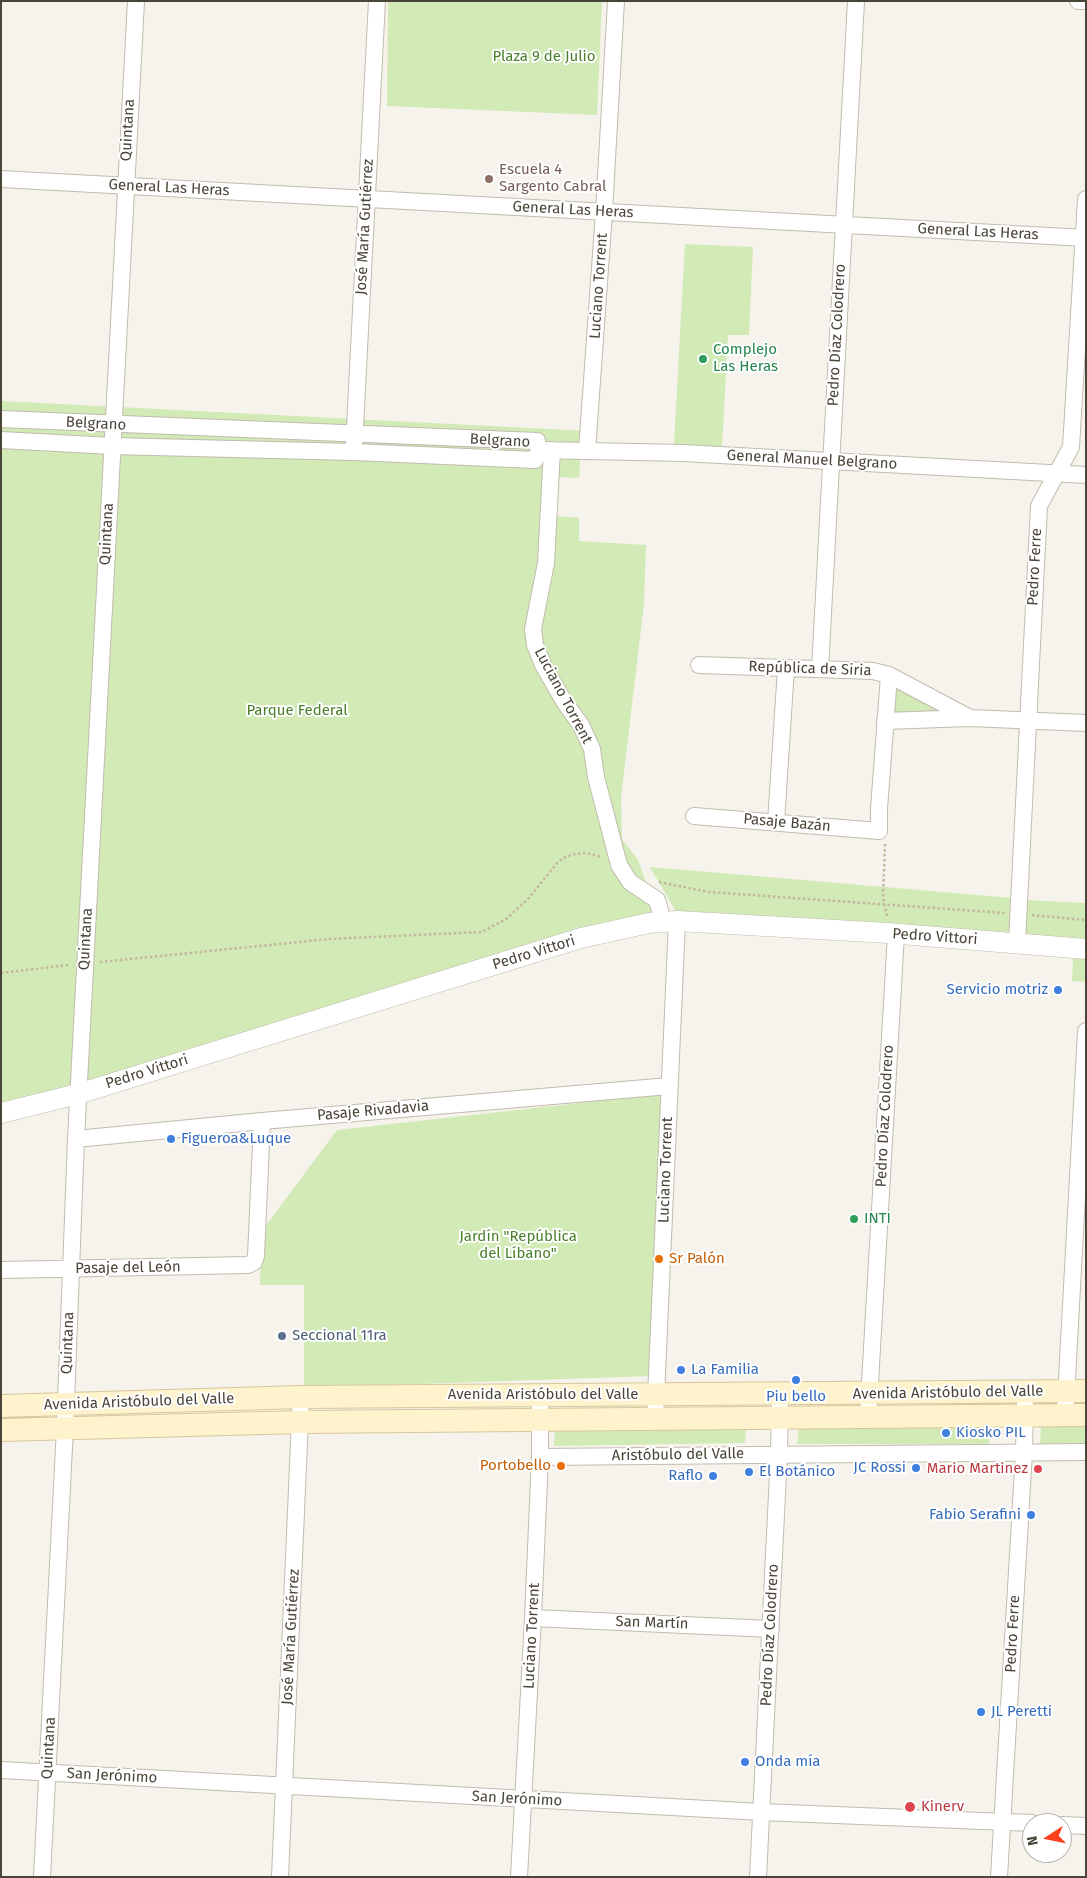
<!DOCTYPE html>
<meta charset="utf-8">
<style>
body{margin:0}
#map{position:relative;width:1087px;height:1878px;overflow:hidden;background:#f6f3ec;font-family:"Fira Sans",sans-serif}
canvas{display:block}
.frame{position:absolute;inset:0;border:2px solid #4b4439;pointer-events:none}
.north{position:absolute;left:1022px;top:1813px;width:50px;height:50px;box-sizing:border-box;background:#fff;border:1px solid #b7b4b0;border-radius:50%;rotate:259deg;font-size:14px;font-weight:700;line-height:20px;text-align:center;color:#4b4439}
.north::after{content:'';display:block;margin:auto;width:18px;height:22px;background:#fc3f1d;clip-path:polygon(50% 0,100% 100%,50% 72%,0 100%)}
</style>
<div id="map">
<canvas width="1087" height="1878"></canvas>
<div class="frame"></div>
<div class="north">N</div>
</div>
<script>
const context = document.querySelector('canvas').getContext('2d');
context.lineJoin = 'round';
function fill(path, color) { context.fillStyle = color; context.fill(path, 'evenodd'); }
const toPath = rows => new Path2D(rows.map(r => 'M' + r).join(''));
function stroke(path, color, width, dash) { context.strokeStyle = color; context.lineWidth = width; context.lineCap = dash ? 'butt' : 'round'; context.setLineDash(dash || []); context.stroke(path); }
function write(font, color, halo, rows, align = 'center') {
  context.font = font + ' "Fira Sans",sans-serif'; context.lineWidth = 4; context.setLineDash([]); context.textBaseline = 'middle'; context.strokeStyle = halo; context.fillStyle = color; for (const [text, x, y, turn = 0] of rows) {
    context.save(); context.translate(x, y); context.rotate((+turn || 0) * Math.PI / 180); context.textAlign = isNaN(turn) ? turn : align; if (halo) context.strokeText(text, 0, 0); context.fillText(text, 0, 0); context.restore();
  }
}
fill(toPath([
 [388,1,602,1,597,115,387,106],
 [685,244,753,247,749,335,728,335,722,447,674,444],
 [1,401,589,431,580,461,579,478,559,477,556,516,579,518,579,541,646,545,644,604,621,797,622,839,638,860,658,916,55,1093,1,1104],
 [890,677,958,717,887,719],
 [650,867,1013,898,1011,938,678,915],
 [1025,900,1086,903,1086,944,1023,939],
 [1073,957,1086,957,1086,982,1072,981],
 [661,1094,651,1376,304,1388,304,1285,260,1285,261,1232,337,1130],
 [1041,1425,1086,1425,1086,1443,1040,1444],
 [746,1426,745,1443,554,1446,555,1430],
 [799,1426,989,1426,989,1444,797,1444]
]), '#d2eab5');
const minor = toPath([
 [1078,1,1086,1],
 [1,179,1086,238],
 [1,419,537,441,539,450,535,460,354,452,112,446,1,440],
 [354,446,377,1],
 [539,450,683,453,1086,475],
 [552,450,546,563,533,629,535,645,543,665,565,703,581,725,592,749,596,777,619,865,630,882,657,900,663,921],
 [587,451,604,212,616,1],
 [699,665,873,671,889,675,970,718],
 [820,669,856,1],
 [885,721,970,718,1086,723],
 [694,816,879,831,879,809,889,675],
 [776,822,786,668],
 [1017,942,1039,506,1071,447,1086,199],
 [76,1139,262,1121,669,1086],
 [1,1270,248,1265,254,1262,256,1256,262,1121],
 [1065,1415,1086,1031],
 [868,1417,896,934],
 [655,1419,677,921],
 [540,1457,1086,1452],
 [533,1618,771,1629],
 [1,1770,762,1812,1032,1823],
 [1062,1825,1086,1826],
 [42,1877,65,1428,76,1139,136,1],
 [280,1877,301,1397],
 [519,1877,533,1618,540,1457,540,1394],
 [758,1877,779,1454,780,1394],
 [999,1877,1024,1452,1025,1404]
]);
const tertiary = toPath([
 [1,1113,78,1094,581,938,649,923,677,921,888,933,1086,949]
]);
const secondary = toPath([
 [1,1406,301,1397,1086,1391],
 [1,1430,301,1422,1086,1415]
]);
stroke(minor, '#c2bbae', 18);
stroke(tertiary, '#c2bbae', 21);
stroke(secondary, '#d6c79b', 24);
stroke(toPath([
 [885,844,883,898,887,916],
 [659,882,709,892,1005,913],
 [1032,915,1086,920],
 [100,962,329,939,482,932,506,919,529,898,557,863,563,858,575,854,586,853,602,857],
 [1,973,69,965]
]), '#c4b79f', 2.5, [2.5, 2.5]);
stroke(minor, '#fff', 16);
stroke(tertiary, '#fff', 20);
stroke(secondary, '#fff3cd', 22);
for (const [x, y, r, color] of [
 [489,179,5,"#8d6e63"],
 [703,359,5,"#2e9e5b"],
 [1058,990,5,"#3f7fe0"],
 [171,1139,5,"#3f7fe0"],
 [854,1219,5,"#2e9e5b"],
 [659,1259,5,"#e8710a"],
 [282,1336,5,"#5c6f8a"],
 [681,1370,5,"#3f7fe0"],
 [796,1380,5,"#3f7fe0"],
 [946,1433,5,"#3f7fe0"],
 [561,1466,5,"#e8710a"],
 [916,1468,5,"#3f7fe0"],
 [1038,1469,5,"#e0444e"],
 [749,1472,5,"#3f7fe0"],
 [713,1476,5,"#3f7fe0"],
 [1031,1515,5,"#3f7fe0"],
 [981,1712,5,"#3f7fe0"],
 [745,1762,5,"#3f7fe0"],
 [910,1807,6,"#e0444e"]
]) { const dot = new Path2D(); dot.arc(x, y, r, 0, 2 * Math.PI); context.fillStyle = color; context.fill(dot); stroke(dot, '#fff', 2); }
write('15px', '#4a7f2a', '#fff', [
 ["Plaza 9 de Julio",544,57],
 ["Parque Federal",297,711],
 ["Jardín \"República",518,1237],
 ["del Líbano\"",518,1254]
]);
write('15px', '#4b4439', '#fff', [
 ["Quintana",128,130,-87],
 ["General Las Heras",169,188,3],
 ["General Las Heras",573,210,3],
 ["José María Gutiérrez",365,227,-87],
 ["General Las Heras",978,232,3],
 ["Luciano Torrent",599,286,-86],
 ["Pedro Díaz Colodrero",837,335,-87],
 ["Belgrano",96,424,3],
 ["Belgrano",500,441,3],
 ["General Manuel Belgrano",812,460,3],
 ["Quintana",107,534,-87],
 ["Pedro Ferre",1035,567,-87],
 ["República de Siria",810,669,2],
 ["Luciano Torrent",563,696,62],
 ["Pasaje Bazán",787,823,5],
 ["Pedro Vittori",935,937,4],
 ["Quintana",86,939,-87],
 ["Pedro Vittori",534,953,-17],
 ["Pedro Vittori",147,1072,-17],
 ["Pasaje Rivadavia",373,1111,-5],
 ["Pedro Díaz Colodrero",885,1116,-87],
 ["Luciano Torrent",666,1170,-88],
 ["Pasaje del León",128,1268,-1],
 ["Quintana",68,1343,-88],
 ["Avenida Aristóbulo del Valle",948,1393,-1],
 ["Avenida Aristóbulo del Valle",543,1395],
 ["Avenida Aristóbulo del Valle",139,1402,-2],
 ["Aristóbulo del Valle",678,1455,-1],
 ["San Martín",652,1623,2],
 ["Pedro Ferre",1013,1634,-87],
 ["Pedro Díaz Colodrero",770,1635,-87],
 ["Luciano Torrent",532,1636,-87],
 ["José María Gutiérrez",291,1637,-87],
 ["Quintana",49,1748,-87],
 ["San Jerónimo",112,1776,3],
 ["San Jerónimo",517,1799,3]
]);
write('15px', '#785e54', '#fff', [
 ["Escuela 4",499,170],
 ["Sargento Cabral",499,187]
], 'left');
write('15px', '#27864d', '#fff', [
 ["Complejo",713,350],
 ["Las Heras",713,367],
 ["INTI",864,1219]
], 'left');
write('15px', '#366cbe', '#fff', [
 ["Servicio motriz",1048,990,"right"],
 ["Figueroa&Luque",181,1139],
 ["La Familia",691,1370],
 ["Piu bello",796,1397,"center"],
 ["Kiosko PIL",956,1433],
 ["JC Rossi",906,1468,"right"],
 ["El Botánico",759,1472],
 ["Raflo",703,1476,"right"],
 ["Fabio Serafini",1021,1515,"right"],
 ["JL Peretti",991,1712],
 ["Onda mía",755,1762]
], 'left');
write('15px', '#c56008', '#fff', [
 ["Sr Palón",669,1259],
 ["Portobello",551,1466,"right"]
], 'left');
write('15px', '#4e5e75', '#fff', [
 ["Seccional 11ra",292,1336]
], 'left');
write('15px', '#be3a42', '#fff', [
 ["Mario Martinez",1028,1469],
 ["Kinerv",921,1807,"left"]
], 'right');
</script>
